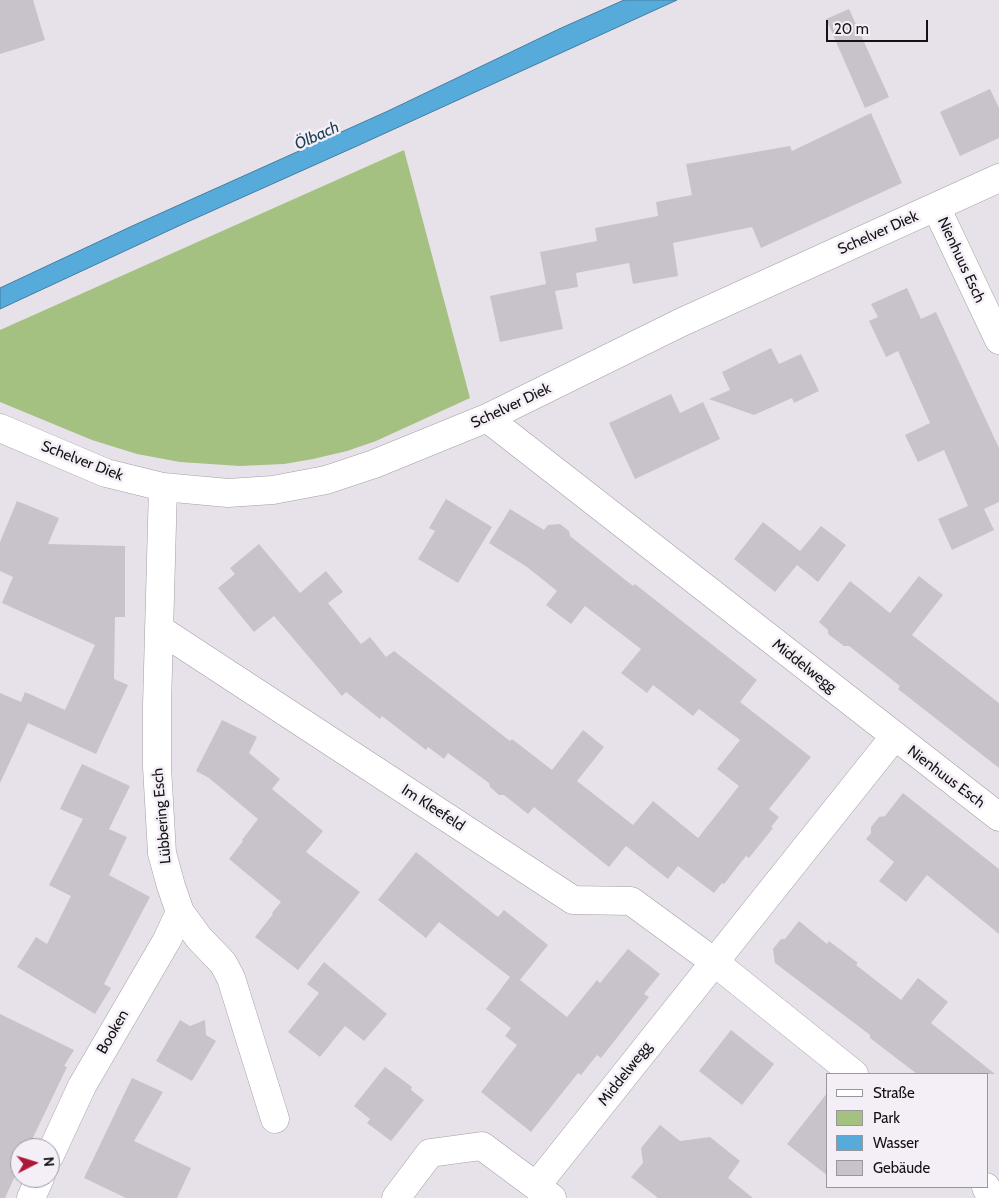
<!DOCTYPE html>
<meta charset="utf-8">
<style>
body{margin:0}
#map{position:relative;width:999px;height:1198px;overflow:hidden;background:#e7e2e9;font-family:Cabin,sans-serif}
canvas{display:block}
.legend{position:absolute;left:826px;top:1073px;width:162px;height:115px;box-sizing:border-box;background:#f4eff6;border:1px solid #9a979c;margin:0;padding:6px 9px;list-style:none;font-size:15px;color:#141215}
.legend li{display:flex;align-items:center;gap:10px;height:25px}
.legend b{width:25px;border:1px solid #9a979c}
.north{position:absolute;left:10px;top:1138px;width:50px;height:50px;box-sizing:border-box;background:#f4eff6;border:1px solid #9a979c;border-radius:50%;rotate:85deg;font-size:14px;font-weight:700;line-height:20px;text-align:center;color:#141215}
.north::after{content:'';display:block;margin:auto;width:18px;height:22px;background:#ad1839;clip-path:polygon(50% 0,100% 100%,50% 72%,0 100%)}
.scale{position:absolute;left:826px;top:20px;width:102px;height:22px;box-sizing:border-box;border:2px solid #141215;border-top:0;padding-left:6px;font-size:15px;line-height:18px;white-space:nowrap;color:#141215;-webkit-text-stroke:4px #f4eff6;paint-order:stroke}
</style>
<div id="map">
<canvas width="999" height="1198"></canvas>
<ul class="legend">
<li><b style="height:6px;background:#fff"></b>Straße</li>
<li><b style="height:14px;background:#a4c182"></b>Park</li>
<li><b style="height:14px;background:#56abdb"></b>Wasser</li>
<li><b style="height:14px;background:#c8c3ca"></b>Gebäude</li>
</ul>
<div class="north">N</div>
<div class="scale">20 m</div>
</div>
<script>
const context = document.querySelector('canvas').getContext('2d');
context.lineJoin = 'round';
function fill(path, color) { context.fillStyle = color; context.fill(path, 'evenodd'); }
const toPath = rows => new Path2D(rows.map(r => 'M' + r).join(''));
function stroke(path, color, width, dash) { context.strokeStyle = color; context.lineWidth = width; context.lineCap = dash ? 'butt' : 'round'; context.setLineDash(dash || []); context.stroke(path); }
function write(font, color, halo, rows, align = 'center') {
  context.font = font + ' Cabin,sans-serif'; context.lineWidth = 5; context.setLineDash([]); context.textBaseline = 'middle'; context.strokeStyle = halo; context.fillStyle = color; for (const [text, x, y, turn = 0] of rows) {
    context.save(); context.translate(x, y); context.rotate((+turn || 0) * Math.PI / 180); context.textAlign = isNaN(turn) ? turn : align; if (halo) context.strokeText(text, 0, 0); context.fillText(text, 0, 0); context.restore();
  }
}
fill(toPath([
 [404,150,470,398,376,441,347,451,313,459,284,464,240,466,180,462,137,454,92,440,0,402,0,330]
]), '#a4c182');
const water = toPath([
 [624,0,677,0,357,146,185,223,0,309,0,288,130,227,388,111,559,29,624,0]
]);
fill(water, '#56abdb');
stroke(water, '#427da0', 1);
fill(toPath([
 [0,0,33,0,45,40,0,54],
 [849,9,889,97,865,108,826,19],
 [990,89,999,108,999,138,960,156,940,112],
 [871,113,902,183,761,248,752,227,673,243,678,276,633,284,629,263,576,273,578,287,555,291,563,329,500,342,490,296,546,284,540,252,597,241,595,228,658,216,656,202,692,195,686,164,790,146,792,151],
 [907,288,921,319,936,312,999,448,999,502,984,509,994,530,952,550,938,519,968,506,944,450,918,462,905,435,930,423,898,351,886,357,869,321,878,317,871,304],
 [771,348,779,364,801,354,819,391,794,403,792,398,754,415,709,399,730,390,722,372],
 [671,394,680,413,703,402,720,439,635,479,609,423],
 [446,499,492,527,458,583,418,559,435,531,429,528],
 [17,501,59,518,48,544,125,546,125,617,115,617,114,679,128,685,96,754,28,723,0,783,0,693,21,702,25,692,65,710,95,645,2,603,13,577,0,571,0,542],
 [510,509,544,530,548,525,560,524,569,531,570,536,633,586,635,584,757,680,740,702,811,757,769,809,779,817,771,827,773,828,749,858,746,856,724,884,722,883,714,893,678,866,668,879,626,846,609,867,534,807,528,814,504,795,499,795,490,787,489,783,448,753,444,759,428,747,426,750,382,716,380,719,346,692,342,696,274,616,254,632,218,588,235,574,230,568,259,544,300,593,326,571,343,592,328,603,361,644,370,637,386,657,394,651,510,741,512,739,552,770,583,730,604,747,577,781,633,825,653,801,698,838,739,786,717,769,740,740,699,709,693,716,653,685,647,693,621,673,641,649,585,606,571,624,546,605,557,591,527,567,489,543],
 [763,522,800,551,821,526,846,545,818,582,797,565,775,592,734,559],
 [919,576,943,595,912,635,999,703,999,768,898,689,900,686,849,646,844,646,828,634,828,630,819,622,850,581,890,613],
 [222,720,257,737,249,753,280,779,272,789,323,831,306,852,360,892,298,970,255,937,273,914,272,913,281,902,229,859,243,841,242,840,258,819,209,778,196,771],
 [82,764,130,786,109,829,127,837,109,875,150,897,104,984,111,988,95,1014,17,967,36,937,47,944,71,896,49,885,83,819,60,809],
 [903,793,999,869,999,934,927,875,906,902,879,881,894,862,866,839,871,833,871,827,879,817,885,816],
 [416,852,498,917,504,910,548,945,520,980,567,1017,597,980,600,983,628,949,660,974,644,994,649,997,601,1058,597,1055,581,1075,578,1073,531,1132,481,1092,517,1045,505,1036,511,1028,486,1009,510,977,439,922,426,938,378,900],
 [799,921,827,944,829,941,858,963,856,965,901,1000,918,978,948,1002,931,1023,995,1074,917,1074,870,1038,870,1035,775,963,773,949,781,939,785,939],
 [324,962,387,1014,364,1041,345,1026,320,1057,288,1032,319,993,307,984],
 [0,1014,74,1050,64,1066,67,1067,28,1148,20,1148,20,1165,5,1198,0,1198],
 [180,1020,190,1026,205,1020,206,1035,216,1041,192,1081,156,1061],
 [731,1030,774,1064,742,1105,699,1071],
 [385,1067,412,1087,411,1090,424,1100,391,1141,367,1123,370,1119,354,1106],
 [132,1078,163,1092,134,1141,191,1168,177,1198,126,1198,84,1178],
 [828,1092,828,1176,787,1144],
 [660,1125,680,1141,710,1137,740,1161,728,1178,753,1198,658,1198,631,1177,643,1163,641,1148]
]), '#c8c3ca');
const minor = toPath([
 [936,207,999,340],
 [487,418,999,817],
 [0,428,106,473,163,487,228,493,273,490,326,480,374,464,487,418,682,322,999,178],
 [163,487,157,705,157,767,162,853,171,886,180,912,199,938,223,963,231,978,275,1119],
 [159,629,573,900,631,901,713,961,854,1074],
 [50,1155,82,1086,167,940,180,912],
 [536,1186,894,737],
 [986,1187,991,1198],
 [31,1198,40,1178],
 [396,1198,430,1153,482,1146,552,1198]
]);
stroke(minor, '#a39ea5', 29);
stroke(minor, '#fff', 28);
write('15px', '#141215', '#f4eff6', [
 ["Schelver Diek",878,233,-24],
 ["Nienhuus Esch",961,260,65],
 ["Schelver Diek",511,406,-25],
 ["Schelver Diek",82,461,21],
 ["Middelwegg",804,666,38],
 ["Nienhuus Esch",946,777,37],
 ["Im Kleefeld",433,808,33],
 ["Lübbering Esch",162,816,-95],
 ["Booken",113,1032,-60],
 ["Middelwegg",625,1074,-52]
]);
write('italic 16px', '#1b4054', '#f4eff6', [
 ["Ölbach",317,136,-24]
]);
</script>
